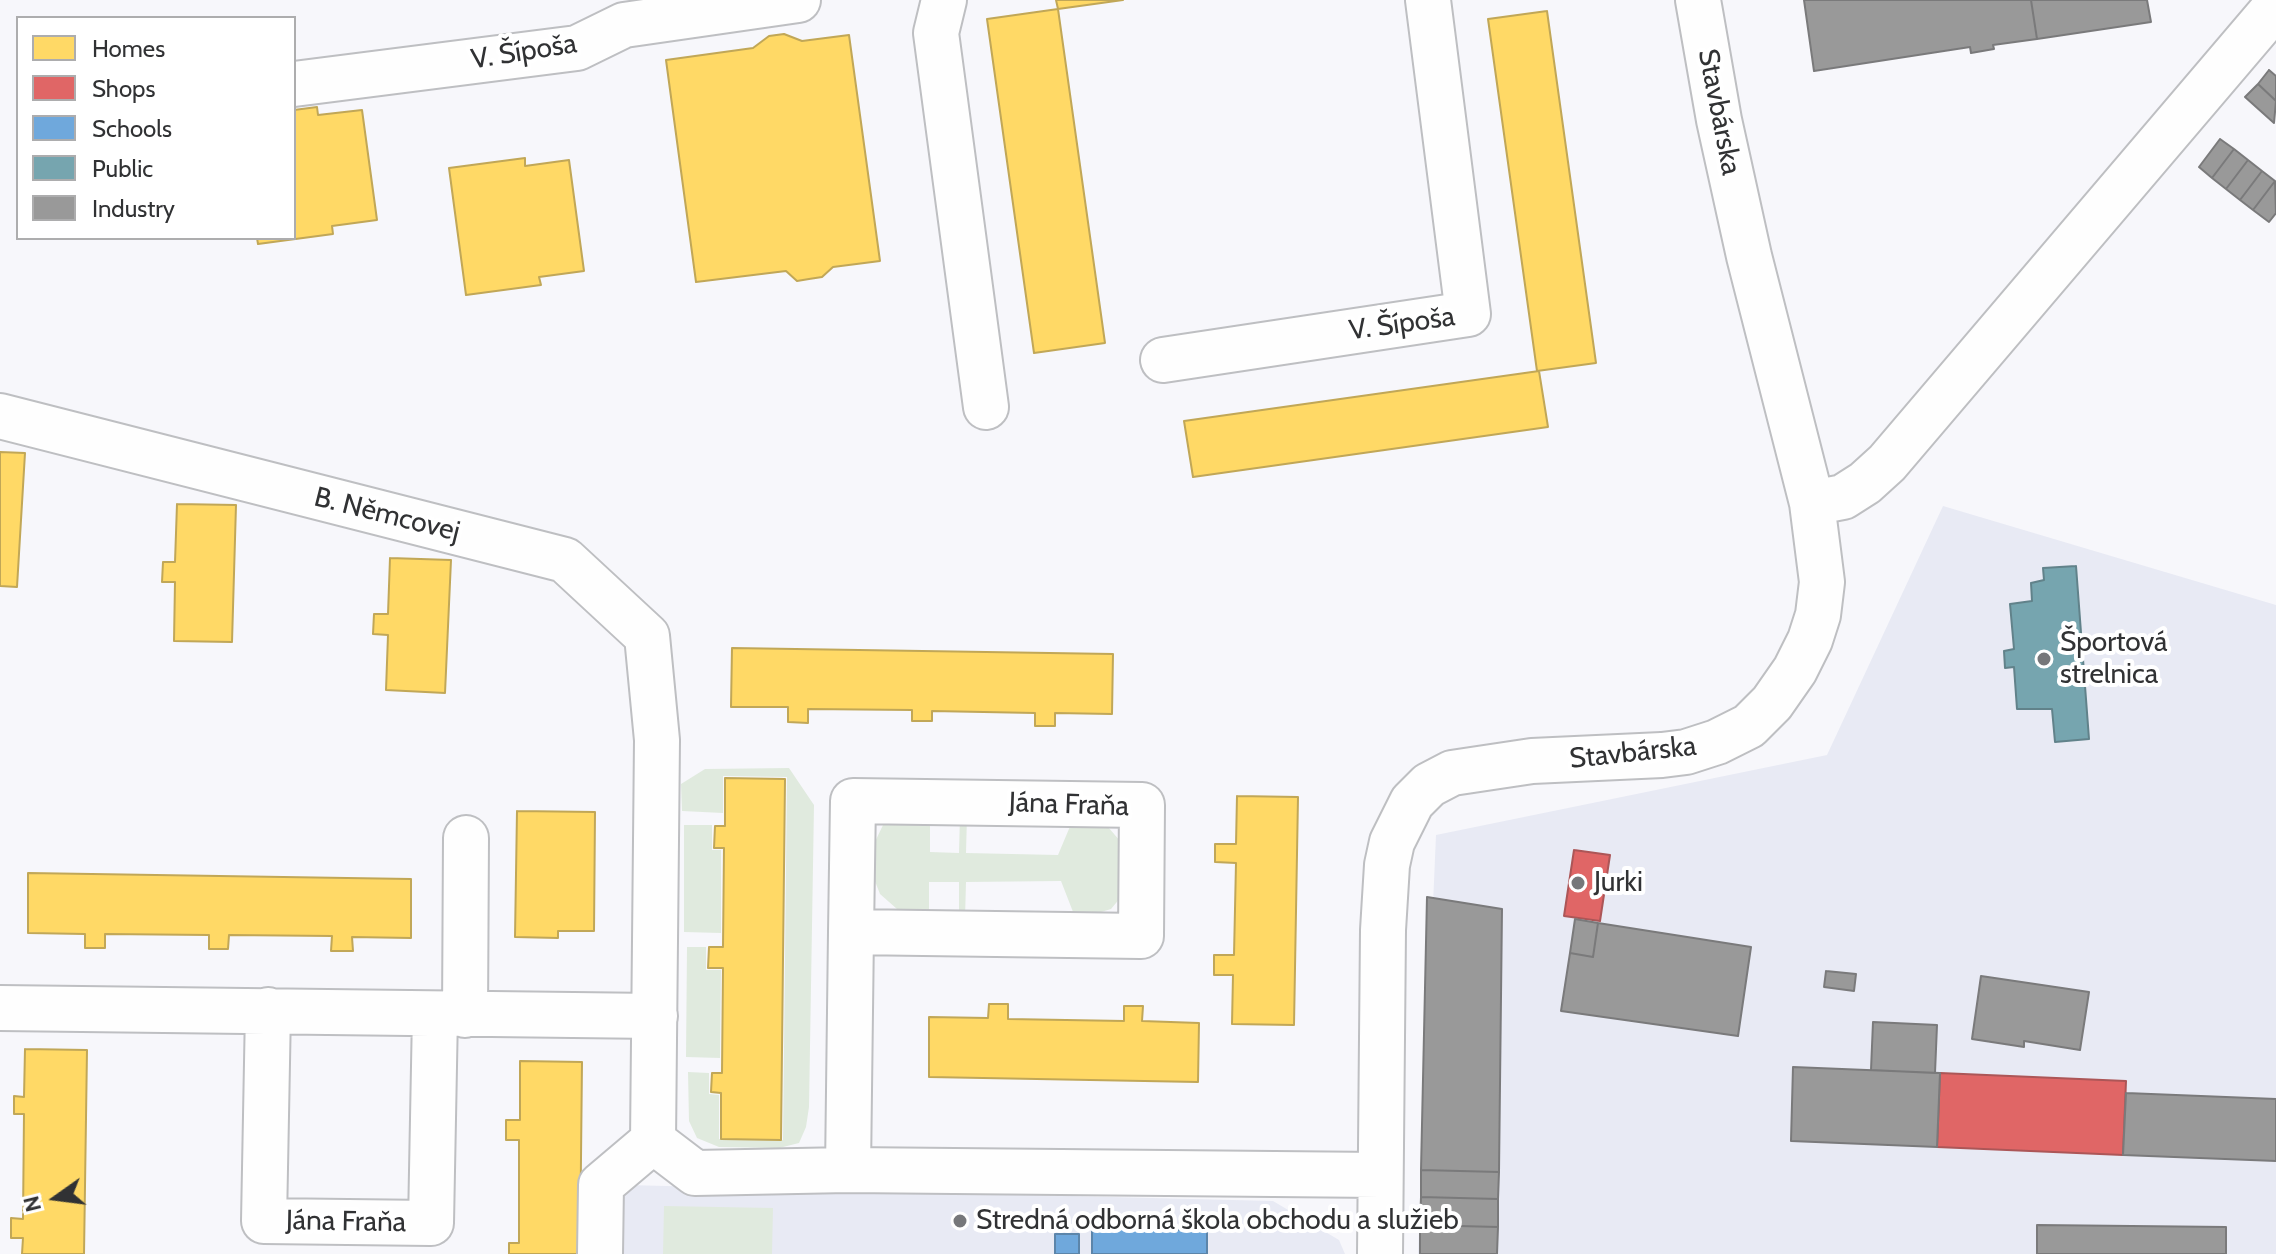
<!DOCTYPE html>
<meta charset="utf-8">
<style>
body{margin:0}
#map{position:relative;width:2276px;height:1254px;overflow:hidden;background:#f7f7fb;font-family:Cabin,sans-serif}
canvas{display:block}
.legend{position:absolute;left:16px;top:16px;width:280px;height:224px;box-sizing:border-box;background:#fff;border:2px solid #adadae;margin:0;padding:10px 14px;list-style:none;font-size:24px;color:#313234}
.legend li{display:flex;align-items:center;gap:16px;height:40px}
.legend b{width:40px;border:2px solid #adadae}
.north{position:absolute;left:16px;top:1158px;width:80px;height:80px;-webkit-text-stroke:6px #fff;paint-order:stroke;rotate:256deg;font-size:22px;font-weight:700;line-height:32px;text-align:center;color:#313234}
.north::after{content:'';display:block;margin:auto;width:28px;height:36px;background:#313234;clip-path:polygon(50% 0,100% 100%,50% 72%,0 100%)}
</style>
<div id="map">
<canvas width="2276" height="1254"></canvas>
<ul class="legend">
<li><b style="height:22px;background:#ffd966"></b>Homes</li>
<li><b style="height:22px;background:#e06666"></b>Shops</li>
<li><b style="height:22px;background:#6fa8dc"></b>Schools</li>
<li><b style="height:22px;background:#76a5af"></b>Public</li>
<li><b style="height:22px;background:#999"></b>Industry</li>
</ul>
<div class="north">N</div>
</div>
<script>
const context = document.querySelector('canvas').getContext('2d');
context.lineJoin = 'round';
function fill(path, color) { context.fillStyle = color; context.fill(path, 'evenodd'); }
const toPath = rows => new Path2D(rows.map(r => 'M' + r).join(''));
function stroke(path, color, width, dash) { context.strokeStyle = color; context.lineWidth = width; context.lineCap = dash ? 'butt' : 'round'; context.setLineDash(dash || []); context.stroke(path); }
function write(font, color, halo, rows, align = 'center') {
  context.font = font + ' Cabin,sans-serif'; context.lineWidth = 8; context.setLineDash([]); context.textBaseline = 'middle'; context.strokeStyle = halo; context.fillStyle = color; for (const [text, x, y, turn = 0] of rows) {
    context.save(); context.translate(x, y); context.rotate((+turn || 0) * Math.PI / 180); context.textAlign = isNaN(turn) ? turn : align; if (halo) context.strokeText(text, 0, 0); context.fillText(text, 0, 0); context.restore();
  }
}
fill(toPath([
 [1943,506,2276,605,2276,1254,1418,1254,1436,835,1827,755],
 [626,1185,1273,1201,1339,1240,1345,1254,614,1254,615,1197]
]), '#e8eaf4');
fill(toPath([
 [789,768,814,805,809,1107,806,1127,799,1143,779,1148,719,1147,697,1138,689,1121,688,1072,709,1073,709,1094,719,1095,719,1139,783,1140,787,777,723,776,723,813,682,811,681,784,705,769],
 [930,815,930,852,959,853,960,815,967,816,966,853,1058,855,1074,817,1091,817,1108,827,1121,842,1121,897,1111,909,1088,916,1075,917,1061,881,966,882,965,919,959,919,959,882,929,882,929,920,913,918,897,909,880,894,871,871,871,850,884,823],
 [684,825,712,825,712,850,721,850,721,933,684,932],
 [687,947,706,947,706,970,721,970,720,1058,686,1057],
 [664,1206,773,1208,772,1254,663,1254]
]), '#e0eade');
const homes = toPath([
 [1056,0,1123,0,1058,9,1056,0],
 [1058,9,1105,343,1034,353,987,19,1058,9],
 [1547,11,1596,363,1537,371,1488,19,1547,11],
 [784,34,802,41,849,35,880,261,833,267,822,277,809,279,797,281,786,271,696,282,666,60,753,48,769,36,784,34],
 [317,107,318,115,362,110,377,220,332,226,333,234,258,244,257,238,294,238,294,110,317,107],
 [525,158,525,166,569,160,584,271,539,277,541,285,466,295,449,168,525,158],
 [1539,371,1548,427,1193,477,1184,421,1539,371],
 [0,452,25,453,17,587,0,586,0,452],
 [177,504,236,505,232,642,174,641,175,582,162,582,163,562,175,562,177,504],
 [390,558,451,560,445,693,386,690,388,635,373,634,374,614,388,614,390,558],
 [732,648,1113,654,1112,714,1055,713,1055,726,1035,726,1035,713,932,711,932,721,912,721,912,710,808,709,808,723,788,722,788,707,731,707,732,648],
 [725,778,785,779,781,1140,721,1139,721,1093,711,1092,712,1073,722,1073,723,968,708,968,709,947,723,947,724,848,714,848,715,826,725,826,725,778],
 [1237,796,1298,797,1294,1025,1232,1024,1233,975,1214,975,1214,955,1234,955,1236,863,1215,862,1215,844,1236,844,1237,796],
 [517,811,595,812,594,931,558,931,558,938,515,937,517,811],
 [28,873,411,879,411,938,352,937,353,951,331,951,332,936,229,935,228,949,209,949,209,935,105,934,105,948,85,948,85,934,28,933,28,873],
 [989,1004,1008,1004,1008,1019,1124,1021,1124,1006,1143,1006,1142,1021,1199,1023,1198,1082,929,1077,929,1017,988,1018,989,1004],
 [25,1049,87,1050,84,1254,22,1254,23,1238,11,1238,11,1218,23,1219,24,1114,14,1114,14,1096,24,1097,25,1049],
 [520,1061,582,1062,580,1254,509,1254,509,1243,519,1243,519,1140,506,1140,506,1120,520,1120,520,1061]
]);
fill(homes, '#ffd966');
stroke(homes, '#c1a757', 2);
const shops = toPath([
 [1574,850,1610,855,1600,921,1564,916,1574,850],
 [1940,1073,2126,1081,2123,1155,1937,1147,1940,1073]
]);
fill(shops, '#e06666');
stroke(shops, '#ac5657', 2);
const schools = toPath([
 [1096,1217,1170,1218,1169,1230,1207,1230,1207,1254,1092,1254,1092,1229,1096,1229,1096,1217],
 [1055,1234,1079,1234,1079,1254,1055,1254,1055,1234]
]);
fill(schools, '#6fa8dc');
stroke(schools, '#5c85aa', 2);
const public = toPath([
 [2076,566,2089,739,2055,742,2052,709,2017,709,2014,667,2005,668,2004,651,2014,649,2010,604,2032,601,2031,583,2044,580,2043,568,2076,566]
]);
fill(public, '#76a5af');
stroke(public, '#61828a', 2);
const industry = toPath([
 [1804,0,2031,0,2037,39,1993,45,1994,49,1971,53,1970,47,1814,71,1804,0],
 [2031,0,2147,0,2151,22,2037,39,2031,0],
 [2269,70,2276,76,2276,101,2258,84,2269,70],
 [2258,84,2276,101,2274,123,2245,97,2258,84],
 [2220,139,2234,149,2212,178,2199,167,2220,139],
 [2234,149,2248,160,2226,189,2212,178,2234,149],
 [2248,160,2262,171,2240,200,2226,189,2248,160],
 [2262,171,2275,181,2253,210,2240,200,2262,171],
 [2275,181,2276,213,2269,222,2253,210,2275,181],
 [1427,897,1502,909,1499,1172,1421,1170,1427,897],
 [1575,919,1598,923,1593,957,1570,953,1575,919],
 [1598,923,1751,947,1738,1036,1561,1011,1570,953,1593,957,1598,923],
 [1826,971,1856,974,1854,991,1824,987,1826,971],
 [1981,976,2089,992,2080,1050,2024,1041,2024,1047,1972,1039,1981,976],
 [1873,1022,1937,1025,1935,1073,1871,1070,1873,1022],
 [1793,1067,1940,1073,1937,1147,1791,1141,1793,1067],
 [2126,1093,2276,1099,2276,1161,2123,1155,2126,1093],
 [1421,1170,1499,1172,1498,1199,1421,1197,1421,1170],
 [1421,1197,1498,1199,1498,1227,1420,1225,1421,1197],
 [1420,1225,1498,1227,1497,1254,1420,1254,1420,1225],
 [2037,1225,2226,1227,2226,1254,2037,1254,2037,1225]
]);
fill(industry, '#999');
stroke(industry, '#7a7a7b', 2);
const minor = toPath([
 [944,0,936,33,986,407],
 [294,84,577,48,624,25,798,0],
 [1163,360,1468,314,1428,0],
 [0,416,565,560,647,636,657,740,653,1141,601,1185,600,1254],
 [1812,503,1843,497,1865,483,1887,463,2276,6],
 [0,1008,655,1016],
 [268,1010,264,1221,431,1223,435,1014],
 [465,1015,466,838],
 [653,1141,695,1173,848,1170,1380,1175],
 [848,1170,851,932,853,801,1142,805,1141,936,851,932],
 [1380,1254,1383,930,1387,865,1392,842,1412,802,1429,785,1452,773,1532,761,1662,755,1686,752,1717,742,1749,726,1772,703,1795,670,1810,640,1818,615,1822,582,1812,503,1749,256,1719,120,1698,0]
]);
stroke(minor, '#bebfc2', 48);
stroke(minor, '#fefefe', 44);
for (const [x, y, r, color] of [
 [2044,659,8,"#76777a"],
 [1578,883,8,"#76777a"],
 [960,1221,8,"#76777a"]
]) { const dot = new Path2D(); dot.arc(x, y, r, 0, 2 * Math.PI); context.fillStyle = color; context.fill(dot); stroke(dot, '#fff', 3); }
write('28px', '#313234', '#fff', [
 ["V. Šípoša",524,52,-9],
 ["Stavbárska",1719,112,79],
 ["V. Šípoša",1402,324,-8],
 ["B. Němcovej",387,515,14],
 ["Stavbárska",1633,753,-6],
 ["Jána Fraňa",1069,805,2],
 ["Jána Fraňa",346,1222,1]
]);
write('28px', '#313234', '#fff', [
 ["Športová",2060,643],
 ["strelnica",2060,675],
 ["Jurki",1594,883],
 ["Stredná odborná škola obchodu a služieb",976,1221]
], 'left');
</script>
